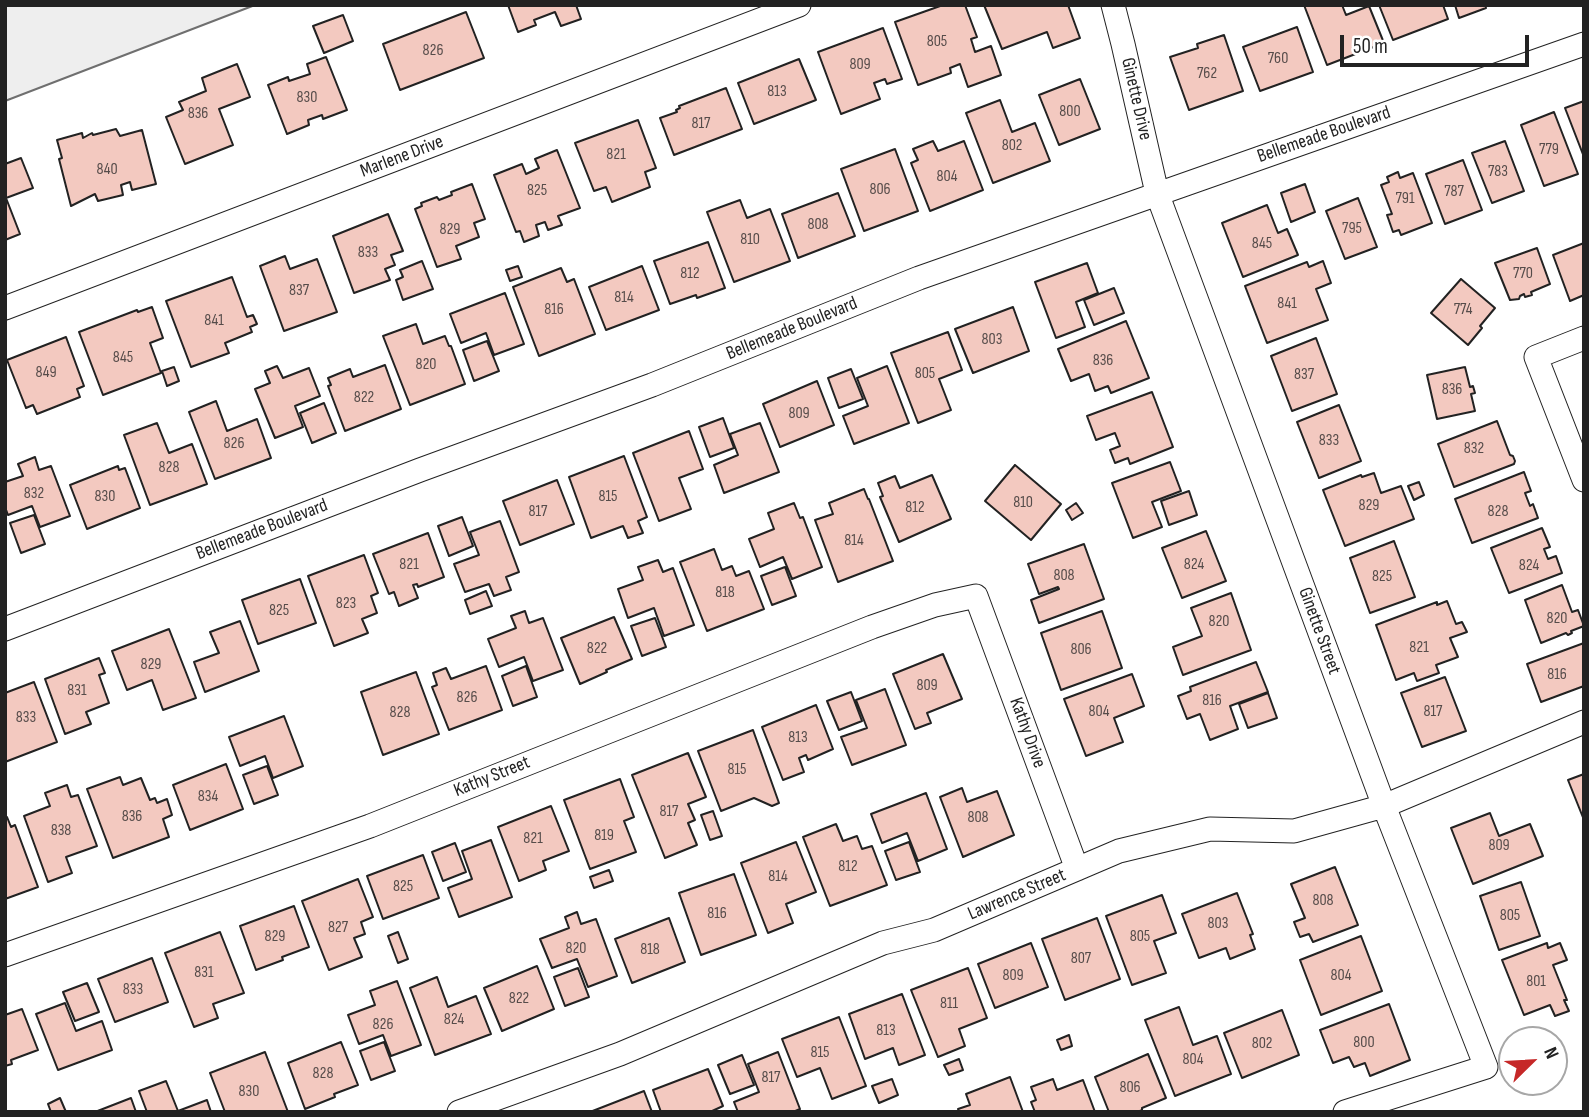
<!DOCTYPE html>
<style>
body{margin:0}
#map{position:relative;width:1589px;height:1117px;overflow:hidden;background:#fff;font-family:"Sofia Sans Condensed",sans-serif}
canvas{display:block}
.frame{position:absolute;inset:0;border:7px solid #222;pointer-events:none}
.north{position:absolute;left:1498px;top:1026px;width:70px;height:70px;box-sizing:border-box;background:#fff;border:2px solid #a7a7a7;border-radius:50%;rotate:66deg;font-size:19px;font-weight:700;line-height:28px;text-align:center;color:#222}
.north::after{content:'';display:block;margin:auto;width:24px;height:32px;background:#c62828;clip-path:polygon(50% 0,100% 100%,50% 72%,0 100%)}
.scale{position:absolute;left:1340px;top:35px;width:189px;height:32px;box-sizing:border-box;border:4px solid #222;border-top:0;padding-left:9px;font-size:21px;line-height:24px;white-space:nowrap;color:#222;-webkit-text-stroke:5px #fff;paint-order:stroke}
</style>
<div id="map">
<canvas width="1589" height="1117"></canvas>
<div class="frame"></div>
<div class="north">N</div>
<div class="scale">50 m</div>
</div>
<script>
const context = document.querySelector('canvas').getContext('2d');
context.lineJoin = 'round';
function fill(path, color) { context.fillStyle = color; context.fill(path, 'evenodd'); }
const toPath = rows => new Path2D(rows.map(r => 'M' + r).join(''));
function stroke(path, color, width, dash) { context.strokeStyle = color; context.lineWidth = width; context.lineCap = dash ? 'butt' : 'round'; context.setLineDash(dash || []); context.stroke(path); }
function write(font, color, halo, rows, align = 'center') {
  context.font = font + ' "Sofia Sans Condensed",sans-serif'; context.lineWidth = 5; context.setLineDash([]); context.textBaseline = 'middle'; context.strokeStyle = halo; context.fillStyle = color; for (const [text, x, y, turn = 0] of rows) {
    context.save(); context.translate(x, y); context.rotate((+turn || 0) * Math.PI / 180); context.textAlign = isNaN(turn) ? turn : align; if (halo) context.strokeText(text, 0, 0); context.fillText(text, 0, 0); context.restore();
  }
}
const green = toPath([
 [5,5,255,5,5,101,5,5]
]);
fill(green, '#eee');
stroke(green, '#6f6f6f', 2);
const building = toPath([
 [508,5,576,5,581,19,561,26,555,12,534,20,536,25,518,32,508,5],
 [943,5,965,5,977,37,971,39,975,52,991,46,1001,75,968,87,960,64,950,68,951,73,918,85,895,22,943,5],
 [984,5,1068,5,1080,38,1053,48,1047,32,1002,49,984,5],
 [1304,5,1342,5,1346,15,1369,6,1384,43,1327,65,1304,5],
 [1379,5,1443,5,1448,19,1393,40,1379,5],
 [1455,5,1485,5,1486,8,1459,18,1455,5],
 [466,12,484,58,400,90,383,44,466,12],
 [343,15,353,41,324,53,313,26,343,15],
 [1297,27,1313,72,1260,91,1243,47,1297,27],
 [883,28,902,79,887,84,885,79,874,83,880,99,841,114,818,52,883,28],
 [1224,35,1243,91,1189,110,1170,57,1198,48,1197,44,1224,35],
 [326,57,347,110,323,119,322,115,308,120,309,125,287,134,268,85,288,77,289,81,310,74,307,64,326,57],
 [799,59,816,100,754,124,738,83,799,59],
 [237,64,250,97,219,109,233,145,185,164,166,117,183,110,179,102,206,91,202,78,237,64],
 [1080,79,1100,129,1059,145,1039,95,1080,79],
 [726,88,742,129,674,155,660,118,677,112,676,110,680,108,679,106,726,88],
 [1000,100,1012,132,1035,123,1050,161,993,183,966,113,1000,100],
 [1584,101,1584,157,1565,108,1584,101],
 [1554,112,1578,174,1544,186,1521,125,1554,112],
 [638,120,656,168,645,172,650,187,612,202,606,187,594,191,575,143,638,120],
 [116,129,120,136,142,130,156,184,132,190,130,182,121,185,123,195,98,201,95,194,71,206,59,159,62,158,57,140,82,133,83,138,92,133,93,135,116,129],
 [933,141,938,151,964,141,983,190,930,211,911,163,918,160,913,149,933,141],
 [1505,141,1524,191,1492,203,1472,153,1505,141],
 [895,149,918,211,864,231,841,169,895,149],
 [557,150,580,208,558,216,562,225,548,230,545,222,536,225,539,236,524,242,520,231,516,232,494,175,522,164,526,174,539,168,535,159,557,150],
 [21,158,33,188,6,198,20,234,5,240,5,164,21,158],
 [1463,160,1482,210,1445,224,1426,174,1463,160],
 [1398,172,1400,178,1413,173,1432,223,1401,235,1399,230,1393,232,1387,215,1392,214,1381,185,1389,182,1387,177,1398,172],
 [472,184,485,219,474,223,479,237,456,246,461,259,437,267,415,209,422,206,421,203,437,197,439,200,452,195,451,192,472,184],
 [1305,184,1315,212,1291,222,1281,193,1305,184],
 [838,193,855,236,798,258,782,214,838,193],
 [1358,198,1377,247,1345,259,1326,211,1358,198],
 [740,200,747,218,770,209,790,261,734,282,707,212,740,200],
 [1267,205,1278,233,1287,229,1298,255,1243,277,1222,223,1267,205],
 [388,214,403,251,391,255,395,265,385,269,390,280,354,293,333,236,388,214],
 [708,242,725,288,697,298,696,295,670,304,654,261,708,242],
 [1584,243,1584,295,1570,301,1553,255,1584,243],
 [1537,248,1550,284,1531,292,1532,295,1525,297,1524,294,1520,296,1519,299,1510,300,1495,263,1537,248],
 [285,256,290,269,317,259,337,312,284,331,260,266,285,256],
 [422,261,433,289,403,300,396,280,403,277,400,270,422,261],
 [1323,261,1331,283,1316,289,1328,320,1267,343,1245,286,1307,262,1309,267,1323,261],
 [1087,263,1098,293,1076,302,1085,327,1056,338,1035,282,1087,263],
 [518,266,522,277,510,281,506,270,518,266],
 [642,266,659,310,606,330,589,287,642,266],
 [561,268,567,282,574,279,595,334,539,356,513,287,561,268],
 [232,277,247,317,253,315,257,324,250,327,252,332,225,343,229,353,191,367,166,301,232,277],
 [1461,279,1495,308,1480,326,1482,328,1468,345,1431,313,1461,279],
 [1114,288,1124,313,1094,325,1084,300,1114,288],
 [505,293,524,344,494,355,486,333,461,343,450,314,505,293],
 [152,307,163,338,150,343,161,373,103,395,79,332,137,310,138,312,152,307],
 [1013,307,1029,351,973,373,955,329,1013,307],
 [1126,321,1149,378,1111,393,1108,386,1095,391,1089,374,1071,381,1058,349,1126,321],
 [416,324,423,344,445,336,449,346,451,346,465,384,410,405,383,336,416,324],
 [948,332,962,370,939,379,951,410,918,423,891,353,948,332],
 [66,337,84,386,77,389,80,397,37,414,33,405,26,408,7,360,66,337],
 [1316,338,1337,394,1292,411,1271,356,1316,338],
 [487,341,499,371,474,381,463,350,487,341],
 [385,365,401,409,345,431,328,386,331,385,328,378,350,369,353,377,385,365],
 [277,366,283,378,309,368,320,396,295,406,303,427,275,438,255,389,270,383,265,371,277,366],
 [887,366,909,423,854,444,843,416,868,406,857,378,887,366],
 [174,367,179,381,167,386,162,371,174,367],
 [1465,367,1470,387,1473,386,1475,393,1471,394,1475,411,1437,419,1427,375,1465,367],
 [851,369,863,399,839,408,828,378,851,369],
 [817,381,834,425,780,447,763,404,817,381],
 [1152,392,1173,447,1130,464,1128,458,1115,463,1110,450,1120,446,1115,433,1096,440,1087,416,1152,392],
 [216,401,227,431,257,419,271,458,215,479,189,412,216,401],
 [324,403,336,433,312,443,300,413,324,403],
 [1339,405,1361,461,1319,478,1297,422,1339,405],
 [723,418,734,448,710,457,699,427,723,418],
 [1497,421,1510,455,1513,456,1515,461,1514,464,1454,487,1438,444,1497,421],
 [157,423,169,453,192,444,207,484,150,505,124,435,157,423],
 [760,423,779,472,724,493,714,465,738,455,730,434,760,423],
 [689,431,703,469,679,478,691,509,659,521,633,453,689,431],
 [624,456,647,517,638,521,643,533,628,538,623,526,591,538,569,477,624,456],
 [35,457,39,470,51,466,70,516,40,527,32,506,8,515,5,507,5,482,23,476,18,464,35,457],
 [1170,462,1181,491,1152,502,1162,527,1133,538,1112,483,1170,462],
 [1015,465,1061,504,1031,540,985,501,1015,465],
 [118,466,119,470,125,468,140,508,87,529,70,485,118,466],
 [1524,472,1531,491,1525,493,1530,506,1533,504,1538,518,1472,543,1455,499,1524,472],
 [1374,473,1381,493,1401,486,1414,519,1345,546,1323,490,1361,475,1362,477,1374,473],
 [932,475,951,519,899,542,880,497,883,496,878,483,895,476,900,488,932,475],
 [557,480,574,524,520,545,503,501,557,480],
 [1419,482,1424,495,1414,500,1408,486,1419,482],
 [864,489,868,499,869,499,893,561,838,582,815,520,833,514,829,503,864,489],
 [1189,491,1197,515,1169,525,1161,501,1189,491],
 [794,503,800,518,803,517,822,567,792,579,783,557,760,567,749,539,774,529,768,513,794,503],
 [1076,503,1083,513,1072,520,1066,510,1076,503],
 [34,515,45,544,21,553,10,523,34,515],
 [462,517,473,546,449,556,438,526,462,517],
 [500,521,519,572,506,577,511,590,494,596,489,584,465,592,454,564,479,555,470,532,500,521],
 [1542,528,1550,547,1544,549,1548,559,1556,556,1562,573,1509,593,1491,548,1542,528],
 [1206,531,1226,581,1182,598,1162,548,1206,531],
 [428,533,444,577,418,587,417,584,413,585,418,598,399,606,394,592,389,594,373,554,428,533],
 [1394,541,1415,597,1370,613,1350,558,1394,541],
 [1084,544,1104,599,1039,623,1031,600,1059,589,1058,587,1039,594,1028,564,1084,544],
 [714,549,722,570,732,566,736,576,749,571,764,609,707,631,680,562,714,549],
 [364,555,378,593,371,596,377,613,362,619,368,633,334,646,308,576,364,555],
 [658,560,663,572,673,568,694,625,664,636,654,608,628,618,618,589,643,580,638,567,658,560],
 [785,567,796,596,772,605,761,576,785,567],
 [300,579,316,623,258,644,242,600,300,579],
 [1562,585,1572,612,1578,610,1584,626,1571,631,1572,633,1568,635,1566,633,1541,643,1525,600,1562,585],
 [486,591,492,606,470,614,465,600,486,591],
 [1231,593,1251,650,1183,675,1173,647,1202,636,1191,608,1231,593],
 [1447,601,1456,624,1462,622,1467,632,1450,638,1458,657,1436,665,1439,673,1417,681,1414,673,1396,680,1376,625,1437,602,1437,605,1447,601],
 [525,611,529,623,543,618,563,670,533,681,524,657,499,667,488,639,516,628,511,616,525,611],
 [1102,611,1122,668,1061,690,1041,633,1102,611],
 [614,617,632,659,606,670,607,672,580,684,561,638,614,617],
 [655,618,666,647,642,656,631,626,655,618],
 [240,621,259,671,205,692,194,662,219,653,210,632,240,621],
 [169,629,196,698,163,710,152,680,127,690,112,651,169,629],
 [1584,643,1584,686,1541,702,1527,664,1584,643],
 [943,654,962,699,927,713,931,723,915,729,893,674,943,654],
 [99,658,105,673,99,675,109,703,86,712,91,724,65,734,45,679,99,658],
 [1256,662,1268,692,1230,706,1238,729,1210,740,1200,714,1187,719,1178,696,1191,691,1190,687,1256,662],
 [486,666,502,710,449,730,432,687,437,685,433,673,446,668,451,679,486,666],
 [526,666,537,697,513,706,502,676,526,666],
 [416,672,439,734,383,755,361,692,416,672],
 [1132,674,1144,706,1114,718,1123,742,1086,756,1064,699,1132,674],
 [1445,677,1466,731,1422,747,1401,693,1445,677],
 [34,682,57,742,5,762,5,693,34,682],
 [885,689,906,745,852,765,841,737,867,728,856,700,885,689],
 [851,692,862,721,839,730,827,701,851,692],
 [1268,693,1277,718,1248,728,1239,704,1268,693],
 [816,705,833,749,808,760,806,755,799,758,804,772,783,780,762,727,816,705],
 [284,716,303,766,273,778,265,756,240,766,229,737,284,716],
 [753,730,779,803,772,806,754,798,721,811,698,751,753,730],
 [688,753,706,797,688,804,695,820,688,823,697,845,665,858,632,775,688,753],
 [226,764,243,809,190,830,173,785,226,764],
 [267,766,278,795,254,804,243,775,267,766],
 [1584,774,1584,820,1568,780,1584,774],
 [120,777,123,785,141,778,150,800,155,798,157,803,167,799,172,815,163,819,169,837,113,858,87,789,120,777],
 [620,779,634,817,624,821,636,852,590,869,564,800,620,779],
 [67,785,71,797,78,795,97,846,66,857,72,873,48,882,24,816,50,806,45,793,67,785],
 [962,788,967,802,997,791,1014,835,963,857,940,797,962,788],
 [926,793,947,849,918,861,907,833,882,843,871,814,926,793],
 [551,806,569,851,543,861,546,870,519,881,498,827,551,806],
 [713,811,722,836,710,840,701,815,713,811],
 [1490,813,1499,836,1530,824,1543,856,1473,884,1451,828,1490,813],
 [5,817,7,817,11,827,15,825,38,887,5,899,5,817],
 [836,824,843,841,857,836,862,849,872,846,887,885,830,906,803,837,836,824],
 [491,840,512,897,459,917,448,888,472,879,462,851,491,840],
 [796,842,816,892,786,904,793,923,768,933,741,863,796,842],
 [909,842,920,872,896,880,885,851,909,842],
 [455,843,466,872,443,881,432,852,455,843],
 [423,855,439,898,383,919,367,876,423,855],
 [1335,867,1358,925,1313,942,1309,934,1300,937,1294,922,1305,918,1291,884,1335,867],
 [609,870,613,881,594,888,590,877,609,870],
 [734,874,756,935,701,955,679,893,734,874],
 [358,879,373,917,361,922,365,934,354,938,362,957,329,970,302,901,358,879],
 [1521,882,1540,936,1499,950,1480,896,1521,882],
 [1237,893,1253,934,1250,935,1255,949,1230,959,1226,948,1199,958,1182,914,1237,893],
 [1162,895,1176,933,1154,941,1166,973,1132,985,1106,916,1162,895],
 [294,906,309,947,282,957,283,960,256,970,240,926,294,906],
 [577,912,581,924,596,919,617,976,588,987,577,959,552,968,540,939,569,928,565,917,577,912],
 [669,918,685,962,632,983,615,939,669,918],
 [1097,918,1120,979,1065,1000,1042,939,1097,918],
 [220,932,244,993,213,1004,218,1018,194,1027,165,953,220,932],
 [398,932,408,959,398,963,388,936,398,932],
 [1361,936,1382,991,1321,1015,1300,960,1361,936],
 [1031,943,1048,987,995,1008,978,964,1031,943],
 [1547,943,1548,948,1560,943,1567,960,1553,965,1567,1000,1564,1000,1569,1011,1555,1016,1550,1005,1524,1015,1502,960,1547,943],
 [152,958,168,1002,115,1022,98,979,152,958],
 [537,966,554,1009,502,1031,484,988,537,966],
 [578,968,589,997,565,1006,554,977,578,968],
 [968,968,987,1018,959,1029,965,1046,938,1057,911,990,968,968],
 [437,977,448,1007,476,996,491,1034,435,1055,410,988,437,977],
 [397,981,421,1045,391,1056,383,1035,359,1044,348,1015,375,1005,370,991,397,981],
 [87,983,99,1012,75,1021,63,992,87,983],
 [902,994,925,1055,899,1065,893,1048,865,1059,849,1014,902,994],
 [65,1003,76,1031,102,1021,112,1050,58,1070,36,1014,65,1003],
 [1389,1004,1410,1060,1370,1076,1365,1063,1354,1067,1349,1057,1333,1063,1320,1030,1389,1004],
 [1179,1007,1193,1045,1217,1036,1231,1074,1175,1096,1145,1020,1179,1007],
 [22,1009,38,1050,11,1060,12,1064,5,1066,5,1015,22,1009],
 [1282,1010,1299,1055,1242,1078,1224,1033,1282,1010],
 [839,1017,866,1086,832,1099,820,1068,797,1077,782,1039,839,1017],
 [1069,1035,1072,1046,1061,1050,1057,1040,1069,1035],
 [341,1042,358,1085,334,1094,335,1097,305,1109,288,1063,341,1042],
 [384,1042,395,1071,371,1080,360,1051,384,1042],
 [265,1052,288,1112,225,1112,210,1073,265,1052],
 [778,1052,800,1109,793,1112,738,1112,734,1102,759,1092,748,1064,778,1052],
 [1148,1054,1166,1098,1142,1108,1142,1110,1138,1112,1109,1112,1095,1077,1148,1054],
 [742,1055,754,1085,730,1094,718,1065,742,1055],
 [959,1059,963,1070,949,1075,944,1065,959,1059],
 [708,1069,723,1106,710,1112,661,1112,653,1090,708,1069],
 [1010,1077,1023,1112,959,1112,958,1109,970,1105,966,1094,1010,1077],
 [892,1079,898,1095,879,1103,872,1086,892,1079],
 [1053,1079,1057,1090,1083,1080,1095,1112,1035,1112,1031,1102,1036,1100,1031,1087,1053,1079],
 [166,1081,178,1111,207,1100,211,1112,147,1112,139,1091,166,1081],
 [644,1091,652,1112,590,1112,644,1091],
 [60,1098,66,1112,51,1112,48,1104,60,1098],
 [131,1098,136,1112,95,1112,131,1098]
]);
fill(building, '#f3c9c0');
stroke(building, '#222', 2);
const minor = toPath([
 [1113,5,1123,44,1157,193,1384,806,1486,1067,1345,1112],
 [5,308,799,5],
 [1584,338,1536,357,1584,480],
 [5,629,420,470,652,385,919,278,1584,44],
 [5,955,370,826,872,627,935,605,976,596,1077,869],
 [459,1112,620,1054,883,943,934,930,1119,851,1210,829,1294,831,1384,806,1584,722]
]);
stroke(minor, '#222', 25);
stroke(minor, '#fff', 23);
write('16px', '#564c4a', null, [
 ["805",937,42],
 ["826",433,51],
 ["760",1278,59],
 ["809",860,65],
 ["762",1207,74],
 ["813",777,92],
 ["830",307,98],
 ["800",1070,112],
 ["836",198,114],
 ["817",701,124],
 ["802",1012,146],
 ["779",1549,150],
 ["821",616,155],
 ["840",107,170],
 ["783",1498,172],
 ["804",947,177],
 ["806",880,190],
 ["825",537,191],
 ["787",1454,192],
 ["791",1405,199],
 ["808",818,225],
 ["795",1352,229],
 ["829",450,230],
 ["810",750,240],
 ["845",1262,244],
 ["833",368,253],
 ["812",690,274],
 ["770",1523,274],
 ["837",299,291],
 ["814",624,298],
 ["841",1287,304],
 ["816",554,310],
 ["774",1463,310],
 ["841",214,321],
 ["803",992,340],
 ["845",123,358],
 ["836",1103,361],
 ["820",426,365],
 ["849",46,373],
 ["805",925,374],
 ["837",1304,375],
 ["836",1452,390],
 ["822",364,398],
 ["809",799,414],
 ["833",1329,441],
 ["826",234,444],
 ["832",1474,449],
 ["828",169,468],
 ["832",34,494],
 ["830",105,497],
 ["815",608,497],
 ["810",1023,503],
 ["829",1369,506],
 ["812",915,508],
 ["817",538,512],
 ["828",1498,512],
 ["814",854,541],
 ["821",409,565],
 ["824",1194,565],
 ["824",1529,566],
 ["808",1064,576],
 ["825",1382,577],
 ["818",725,593],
 ["823",346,604],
 ["825",279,611],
 ["820",1557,619],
 ["820",1219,622],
 ["821",1419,648],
 ["822",597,649],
 ["806",1081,650],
 ["829",151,665],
 ["816",1557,675],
 ["809",927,686],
 ["831",77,691],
 ["826",467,698],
 ["816",1212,701],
 ["804",1099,712],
 ["817",1433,712],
 ["828",400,713],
 ["833",26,718],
 ["813",798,738],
 ["815",737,770],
 ["834",208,797],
 ["817",669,812],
 ["836",132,817],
 ["808",978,818],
 ["838",61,831],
 ["819",604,836],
 ["821",533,839],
 ["809",1499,846],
 ["812",848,867],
 ["814",778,877],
 ["825",403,887],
 ["808",1323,901],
 ["816",717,914],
 ["805",1510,916],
 ["803",1218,924],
 ["827",338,928],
 ["829",275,937],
 ["805",1140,937],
 ["820",576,949],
 ["818",650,950],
 ["807",1081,959],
 ["831",204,973],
 ["809",1013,976],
 ["804",1341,976],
 ["801",1536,982],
 ["833",133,990],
 ["822",519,999],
 ["811",949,1004],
 ["824",454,1020],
 ["826",383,1025],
 ["813",886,1031],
 ["800",1364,1043],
 ["802",1262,1044],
 ["815",820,1053],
 ["804",1193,1060],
 ["828",323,1074],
 ["817",771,1078],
 ["806",1130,1088],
 ["830",249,1092]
]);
write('19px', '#222', '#fff', [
 ["Ginette Drive",1136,99,77],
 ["Bellemeade Boulevard",1324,135,-19],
 ["Marlene Drive",402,157,-21],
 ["Bellemeade Boulevard",792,329,-22],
 ["Bellemeade Boulevard",262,530,-21],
 ["Ginette Street",1319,631,70],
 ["Kathy Drive",1027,733,70],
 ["Kathy Street",492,777,-22],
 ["Lawrence Street",1017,895,-23]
]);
</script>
